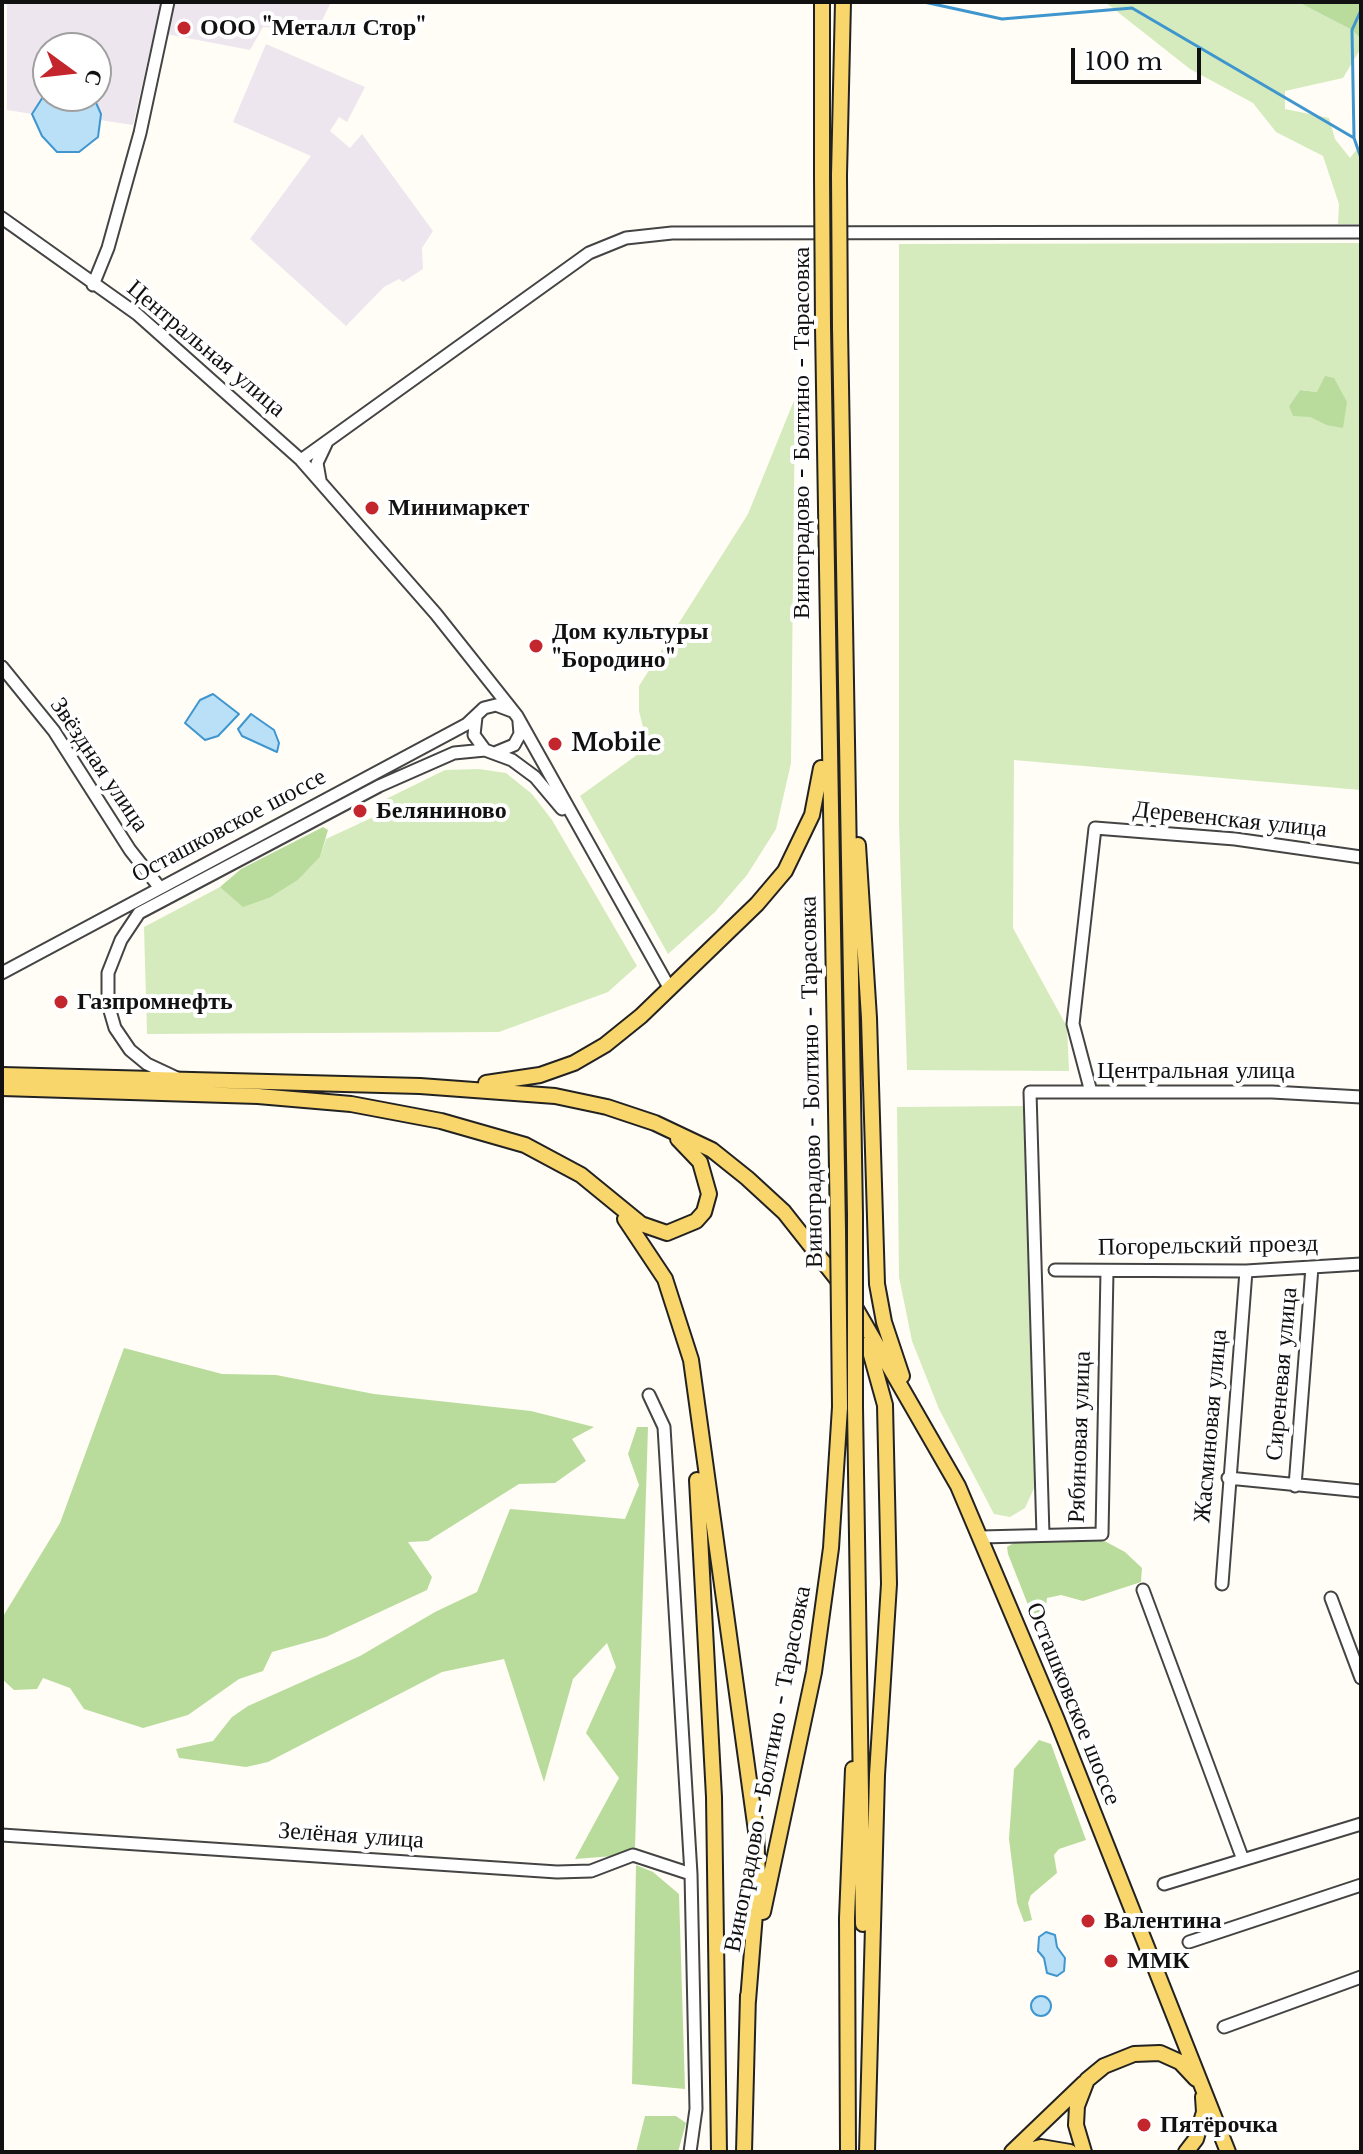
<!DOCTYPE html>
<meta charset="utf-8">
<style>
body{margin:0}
#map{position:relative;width:1363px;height:2154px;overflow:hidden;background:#fffdf5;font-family:"Libre Baskerville",serif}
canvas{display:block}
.frame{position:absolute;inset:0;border:4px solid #111;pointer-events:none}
.north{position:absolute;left:32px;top:32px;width:80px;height:80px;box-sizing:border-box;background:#fff;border:2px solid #a0a0a0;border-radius:50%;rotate:105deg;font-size:22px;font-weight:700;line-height:32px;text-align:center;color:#111}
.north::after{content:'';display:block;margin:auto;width:28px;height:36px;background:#c4262e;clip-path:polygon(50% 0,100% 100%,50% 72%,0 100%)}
.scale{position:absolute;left:1071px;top:48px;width:130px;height:36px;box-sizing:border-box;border:4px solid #111;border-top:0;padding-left:10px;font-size:24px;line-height:28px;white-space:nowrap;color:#111;-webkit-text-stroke:6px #fff;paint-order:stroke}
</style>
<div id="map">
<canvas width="1363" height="2154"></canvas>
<div class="frame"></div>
<div class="north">С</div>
<div class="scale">100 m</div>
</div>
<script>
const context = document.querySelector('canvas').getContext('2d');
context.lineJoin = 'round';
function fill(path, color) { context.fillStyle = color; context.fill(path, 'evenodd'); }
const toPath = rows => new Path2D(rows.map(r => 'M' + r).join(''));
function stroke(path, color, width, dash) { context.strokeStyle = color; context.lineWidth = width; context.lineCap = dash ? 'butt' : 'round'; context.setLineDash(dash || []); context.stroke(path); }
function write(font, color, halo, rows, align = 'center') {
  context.font = font + ' "Libre Baskerville",serif'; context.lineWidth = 8; context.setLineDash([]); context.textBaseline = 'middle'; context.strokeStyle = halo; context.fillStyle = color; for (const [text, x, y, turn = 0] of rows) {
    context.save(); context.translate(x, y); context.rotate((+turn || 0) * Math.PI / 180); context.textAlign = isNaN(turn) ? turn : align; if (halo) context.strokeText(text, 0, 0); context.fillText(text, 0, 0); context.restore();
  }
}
fill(toPath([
 [7,2,161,2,133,125,100,120,93,96,96,48,48,48,48,89,32,114,7,110],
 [173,2,331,2,317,31,263,27,250,50,166,34],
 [266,44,365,87,347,122,339,117,330,131,350,148,362,134,433,231,422,248,423,269,403,282,399,279,384,287,346,326,250,239,311,156,233,122]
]), '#eee6ef');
fill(toPath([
 [1105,2,1298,2,1352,30,1361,39,1361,48,1343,78,1285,91,1285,109,1329,118,1335,139,1350,158,1361,144,1361,224,1338,224,1339,204,1323,156,1276,132,1253,103,1190,69],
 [1361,243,1361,790,1014,760,1013,928,1067,1027,1069,1071,907,1070,899,823,899,244],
 [1300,390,1317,392,1326,425,1289,406],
 [795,398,791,763,776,829,747,875,715,912,668,954,580,796,648,747,639,711,639,686,748,514],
 [479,769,506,773,532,794,552,820,637,966,608,992,499,1032,147,1034,144,927,220,887,271,897,298,880,320,857,326,839,382,813,386,799,445,770],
 [1025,1106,1035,1486,1025,1508,1010,1517,994,1514,939,1409,912,1341,899,1277,897,1107]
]), '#d5ebbd');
fill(toPath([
 [1298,2,1361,2,1361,39,1352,30],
 [1325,376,1334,378,1347,402,1343,428,1326,425,1310,417,1293,416,1289,406,1300,390,1317,392],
 [323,827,328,830,320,857,298,880,271,897,243,907,220,887,241,869],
 [124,1348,222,1374,276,1375,374,1394,531,1411,594,1427,572,1439,586,1461,555,1483,519,1484,428,1541,408,1542,432,1577,427,1590,326,1637,272,1652,263,1671,239,1679,188,1715,143,1728,84,1709,70,1688,43,1678,37,1689,14,1690,2,1679,2,1618,60,1523],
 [637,1427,648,1427,635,1847,627,1855,575,1859,619,1778,586,1733,616,1667,607,1643,573,1679,544,1782,504,1659,442,1672,268,1762,246,1767,179,1758,176,1749,213,1741,232,1717,248,1706,360,1656,435,1612,477,1592,510,1509,625,1519,639,1485,628,1454],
 [1030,1533,1099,1538,1125,1552,1142,1568,1141,1582,1083,1601,1061,1595,1047,1598,1044,1622,1055,1644,1053,1653,1043,1643,1008,1554,1007,1547],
 [1039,1740,1051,1744,1086,1840,1059,1849,1054,1855,1057,1873,1031,1895,1028,1903,1032,1920,1024,1922,1017,1903,1009,1839,1014,1769],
 [636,1865,653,1872,679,1894,685,2089,632,2084],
 [645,2116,676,2116,686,2123,678,2152,636,2152]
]), '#b9dc9c');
const water = toPath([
 [48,89,48,96,93,96,101,114,98,137,79,152,57,152,42,136,32,114,48,89],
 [213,694,239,714,218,736,205,740,185,723,200,700,213,694],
 [251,714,274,730,279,743,277,752,242,736,238,729,251,714],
 [1046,1932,1055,1935,1057,1947,1065,1958,1064,1971,1057,1976,1047,1973,1044,1958,1038,1951,1039,1937,1046,1932],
 '1031 2006a10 10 0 1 1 20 0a10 10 0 1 1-20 0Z'
]);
fill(water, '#b9e0f7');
stroke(water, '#3f96cf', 2);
stroke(toPath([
 [924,2,1002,19,1132,8,1354,138],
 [1361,10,1352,30,1354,138,1361,158]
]), '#3f96cf', 3);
const minor = toPath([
 [2,218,137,314,301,460,436,614,517,716,670,989],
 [93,285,108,248,140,133,168,2],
 [301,460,589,253,626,238,672,233,1361,232],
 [320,480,317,463,326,444],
 [2,667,54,731,130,850,160,888],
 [476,717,474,735,485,750],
 [497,752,514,745,520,734,519,722],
 [2,973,467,724,484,708,496,705,512,711],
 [177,1078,147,1064,130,1050,115,1028,108,1004,108,973,121,940,139,913,379,786,454,753,485,750,512,760,535,777,562,809],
 [1091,1092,1073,1024,1095,828,1235,839,1361,857],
 [1055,1270,1246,1271,1361,1264],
 [649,1395,664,1427,691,1874,696,2109,690,2152],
 [1228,1478,1361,1491],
 [1295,1486,1312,1267],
 [1043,1535,1030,1092,1272,1092,1361,1097],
 [981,1537,1102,1534,1107,1271],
 [1222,1584,1246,1271],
 [1143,1590,1242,1857],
 [1331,1598,1361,1678],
 [2,1835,557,1872,591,1871,633,1855,691,1874],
 [1164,1884,1361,1824],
 [1189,1942,1361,1885],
 [1224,2027,1361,1977]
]);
const major = toPath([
 [822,2,822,176],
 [839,175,843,2],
 [823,327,838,1230],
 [840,327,855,1215],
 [858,845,869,1018,877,1284,884,1322,902,1376],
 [2,1075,420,1086,555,1096,607,1107,655,1123,712,1150,747,1178,784,1212,844,1288,958,1486,1057,1720,1228,2152],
 [486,1083,540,1075,574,1063,605,1045,641,1016,757,904,785,871,812,815,821,768],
 [2,1088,258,1096,351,1104,441,1121,525,1145,581,1175,641,1224,667,1233,696,1221,704,1212,709,1194,700,1162,678,1139],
 [625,1219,665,1279,691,1360,756,1831,758,1876,748,2001],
 [855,1407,863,1924],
 [697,1480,714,1797,719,2152],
 [763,1912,814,1672,831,1548,840,1407],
 [744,2152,748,1995],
 [848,2152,847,1918,853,1769],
 [867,2152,877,1775,889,1584,885,1405,868,1344],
 [1012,2152,1084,2083],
 [1022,2152,1041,2147,1070,2152],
 [1084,2152,1076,2125,1077,2106,1087,2080,1104,2066,1134,2054,1160,2053,1180,2062,1196,2079],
 [1186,2152,1196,2139,1204,2112,1203,2097]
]);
stroke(minor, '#444', 15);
stroke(major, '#222', 18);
stroke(minor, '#fff', 11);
stroke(major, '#f9d66b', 14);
const majorBridge = toPath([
 [839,175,840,327],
 [822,176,823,327],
 [855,1215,855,1407],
 [838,1230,840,1407]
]);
stroke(majorBridge, '#222', 18, []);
stroke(majorBridge, '#f9d66b', 14);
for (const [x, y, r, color] of [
 [184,28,8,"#c4262e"],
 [372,508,8,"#c4262e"],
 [536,646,8,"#c4262e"],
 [555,744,8,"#c4262e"],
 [360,811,8,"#c4262e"],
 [61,1002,8,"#c4262e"],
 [1088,1921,8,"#c4262e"],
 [1111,1961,8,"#c4262e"],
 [1144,2125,8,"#c4262e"]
]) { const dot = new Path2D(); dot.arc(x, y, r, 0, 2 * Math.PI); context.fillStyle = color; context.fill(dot); stroke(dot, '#fff', 3); }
write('bold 24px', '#111', '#fff', [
 ["ООО \"Металл Стор\"",200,28],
 ["Минимаркет",388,508],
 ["Дом культуры",552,632],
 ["\"Бородино\"",552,660],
 ["Mobile",571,744],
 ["Беляниново",376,811],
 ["Газпромнефть",77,1002],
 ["Валентина",1104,1921],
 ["ММК",1127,1961],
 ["Пятёрочка",1160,2125]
], 'left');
write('24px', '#111', '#fff', [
 ["Центральная улица",206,349,40],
 ["Виноградово - Болтино - Тарасовка",802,433,-90],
 ["Звёздная улица",99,765,56],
 ["Деревенская улица",1230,820,6],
 ["Осташковское шоссе",229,826,-28],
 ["Центральная улица",1196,1071],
 ["Виноградово - Болтино - Тарасовка",812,1082,-91],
 ["Погорельский проезд",1208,1246,-1],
 ["Сиреневая улица",1282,1374,-85],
 ["Жасминовая улица",1211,1426,-85],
 ["Рябиновая улица",1080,1437,-88],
 ["Осташковское шоссе",1073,1704,68],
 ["Виноградово - Болтино - Тарасовка",768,1769,-79],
 ["Зелёная улица",351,1836,4]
]);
</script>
